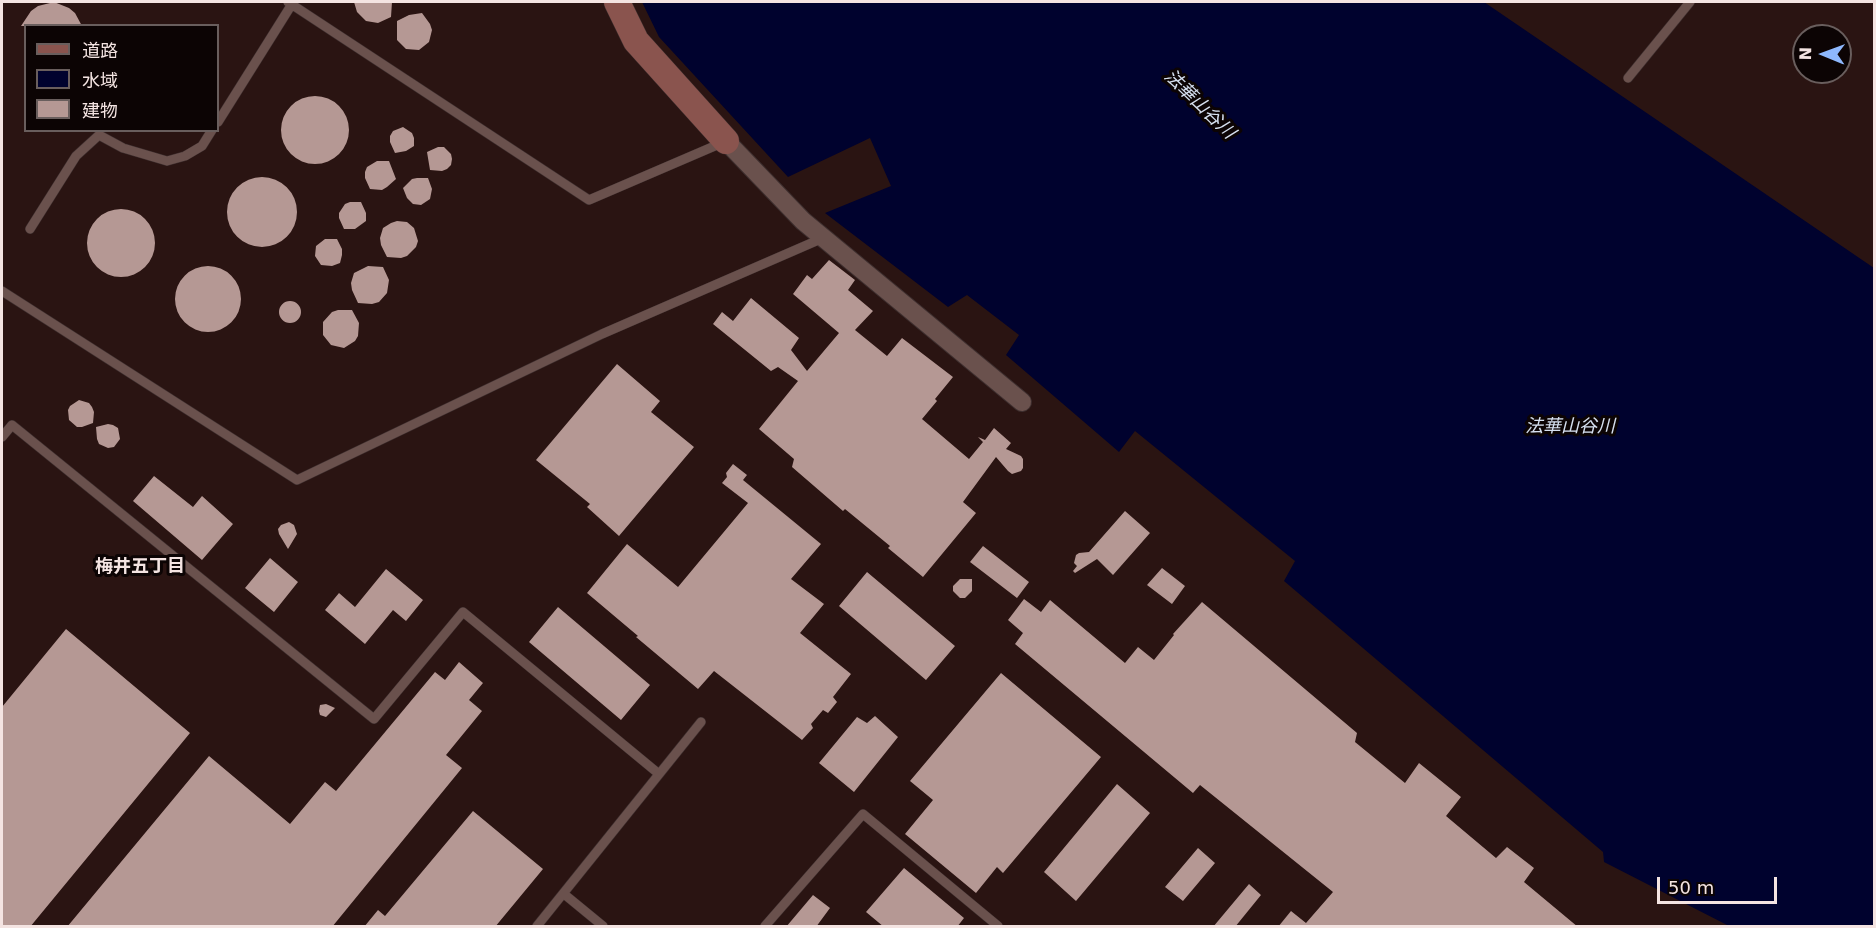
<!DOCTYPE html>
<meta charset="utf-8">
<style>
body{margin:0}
#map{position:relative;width:1876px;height:928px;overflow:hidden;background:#2a1412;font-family:"DejaVu Sans","Noto Sans JP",sans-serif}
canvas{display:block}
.frame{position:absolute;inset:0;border:3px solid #f4e4e2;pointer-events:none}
.legend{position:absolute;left:24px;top:24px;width:195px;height:108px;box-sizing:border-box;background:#0c0404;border:2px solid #695e5d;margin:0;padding:8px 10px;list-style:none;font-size:18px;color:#f4e4e2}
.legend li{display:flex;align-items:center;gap:12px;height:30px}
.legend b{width:30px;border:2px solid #695e5d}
.north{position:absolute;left:1792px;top:24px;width:60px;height:60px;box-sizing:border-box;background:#0c0404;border:2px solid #695e5d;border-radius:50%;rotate:271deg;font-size:16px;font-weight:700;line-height:24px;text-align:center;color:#f4e4e2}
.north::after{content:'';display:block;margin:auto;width:21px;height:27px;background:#8eb8fd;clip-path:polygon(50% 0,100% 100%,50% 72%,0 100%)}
.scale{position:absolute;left:1657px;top:877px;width:120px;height:27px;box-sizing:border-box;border:3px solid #f4e4e2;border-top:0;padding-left:8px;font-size:18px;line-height:21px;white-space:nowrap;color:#f4e4e2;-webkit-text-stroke:4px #0c0404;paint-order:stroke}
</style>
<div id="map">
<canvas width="1876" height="928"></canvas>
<div class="frame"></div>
<ul class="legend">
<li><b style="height:8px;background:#8a544e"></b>道路</li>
<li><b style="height:16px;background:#00022e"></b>水域</li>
<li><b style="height:16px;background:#b59894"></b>建物</li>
</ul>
<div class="north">N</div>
<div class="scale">50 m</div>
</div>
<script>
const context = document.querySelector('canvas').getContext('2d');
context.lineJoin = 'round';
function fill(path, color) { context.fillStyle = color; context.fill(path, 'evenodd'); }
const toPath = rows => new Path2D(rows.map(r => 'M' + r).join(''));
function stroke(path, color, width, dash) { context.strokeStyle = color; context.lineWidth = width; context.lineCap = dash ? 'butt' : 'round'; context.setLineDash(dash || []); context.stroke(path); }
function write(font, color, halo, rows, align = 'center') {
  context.font = font + ' "DejaVu Sans","Noto Sans JP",sans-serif'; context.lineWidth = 6; context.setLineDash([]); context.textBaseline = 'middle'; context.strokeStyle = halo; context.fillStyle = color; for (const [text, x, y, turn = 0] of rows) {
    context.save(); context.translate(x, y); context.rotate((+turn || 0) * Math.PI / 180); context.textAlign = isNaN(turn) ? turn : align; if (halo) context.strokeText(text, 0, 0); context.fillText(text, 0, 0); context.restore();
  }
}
fill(toPath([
 [642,2,1484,2,1874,268,1874,926,1729,926,1604,862,1603,852,1284,581,1295,561,1135,431,1119,452,1006,355,1019,335,967,295,948,307,825,213,891,186,870,138,788,177,659,37]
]), '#00022e');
fill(toPath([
 [54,2,69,8,75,13,82,26,21,26,31,11,38,6],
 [354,2,392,2,391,17,378,23,366,21,357,12],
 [422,13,430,24,432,30,429,42,419,50,406,49,397,40,397,21,409,15],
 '281 130a34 34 0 1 1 68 0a34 34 0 1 1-68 0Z',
 [403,127,412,133,414,138,414,146,406,151,395,153,390,142,390,136,393,131],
 [438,147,444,147,451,154,452,159,451,165,447,169,442,171,430,170,427,152],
 [377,161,389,161,396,179,387,187,382,190,370,189,365,178,365,172,367,167],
 '227 212a35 35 0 1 1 70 0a35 35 0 1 1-70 0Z',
 [417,178,428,178,432,189,430,199,421,205,413,204,407,198,403,188,412,179],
 [350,202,361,202,366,213,366,221,355,229,344,229,339,218,339,213,345,204],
 '87 243a34 34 0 1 1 68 0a34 34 0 1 1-68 0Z',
 [397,221,407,222,414,228,418,241,416,247,407,256,401,258,387,257,381,245,380,238,383,228,391,223],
 [325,239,337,239,342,249,342,255,340,263,332,266,321,265,315,256,316,246],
 [829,260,855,280,848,290,873,311,855,330,887,356,902,338,953,377,935,399,937,401,922,419,969,459,983,442,978,437,985,440,994,428,1011,443,1006,449,1021,456,1023,459,1023,468,1021,471,1012,474,1008,471,996,457,963,502,976,513,923,577,888,548,890,546,845,509,843,511,792,467,794,459,759,429,798,381,778,367,771,371,713,324,722,312,733,321,751,298,799,338,791,350,807,371,839,333,793,294,807,275,812,279],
 [368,266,383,267,389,280,387,293,379,302,372,304,358,303,352,290,351,283,354,273],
 '175 299a33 33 0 1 1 66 0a33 33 0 1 1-66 0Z',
 '279 312a11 11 0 1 1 22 0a11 11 0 1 1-22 0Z',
 [338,310,352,310,359,323,358,336,355,341,344,348,331,345,323,335,323,322,332,312],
 [617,364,660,401,651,412,694,447,619,536,587,507,590,504,536,460],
 [79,400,89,403,92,407,94,412,93,423,82,427,77,427,69,420,68,410,70,406],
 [108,424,113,425,118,428,120,439,114,447,108,448,99,444,97,439,96,427],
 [733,464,747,475,743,480,821,544,791,579,824,604,800,633,851,674,833,697,837,702,828,713,823,710,811,724,813,728,802,740,714,671,698,689,636,637,638,636,587,593,627,544,678,587,748,503,722,483,727,477,726,473],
 [154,476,193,507,202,496,233,524,202,560,133,501],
 [1125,511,1150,533,1113,575,1097,559,1075,573,1073,571,1077,566,1074,563,1076,555,1079,553,1089,552],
 [289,522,294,525,297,534,288,549,279,534,278,529,281,525],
 [983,546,1029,582,1017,598,970,562],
 [270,558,298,582,274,612,245,588],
 [1162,568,1185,586,1172,604,1147,585],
 [386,569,423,600,406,621,393,610,365,644,325,610,339,593,355,607],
 [867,572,955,646,926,680,839,606],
 [960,579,972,579,972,591,965,598,960,598,953,591,953,586],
 [1024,599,1041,612,1050,600,1125,663,1138,647,1154,660,1174,635,1173,634,1202,602,1357,733,1355,742,1405,783,1419,763,1461,797,1446,816,1496,858,1507,847,1534,868,1524,882,1578,927,1278,927,1291,911,1306,923,1333,892,1200,785,1193,793,1015,644,1023,633,1008,620],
 [558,607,650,685,621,720,529,642],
 [66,629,190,733,30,927,2,927,2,707],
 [459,662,483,683,469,700,482,711,446,755,462,768,332,927,67,927,209,756,290,824,325,782,336,791,435,672,445,680],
 [1001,673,1101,757,1003,873,997,867,976,893,905,834,933,800,910,781],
 [326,704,335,708,326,717,320,715,319,711,320,705],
 [875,716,898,737,854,792,819,763,857,717,867,723],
 [1117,784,1150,813,1076,901,1044,872],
 [473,811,543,869,495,927,364,927,378,910,385,916],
 [1198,848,1215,863,1183,901,1165,887],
 [904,868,964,918,957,927,884,927,866,912],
 [1249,884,1261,895,1235,927,1213,927],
 [813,895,830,908,816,927,786,927]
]), '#b59894');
const lane = toPath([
 [288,2,589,200,724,142],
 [1628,78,1690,2],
 [218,122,292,4],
 [30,229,76,156,99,135,123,148,167,161,185,156,202,146,212,130],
 [2,291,297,480,602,334,823,238],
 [2,437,12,425,374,719,463,612,659,774],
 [564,894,603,926],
 [537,926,701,722],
 [765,926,863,814,998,926]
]);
const street = toPath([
 [726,141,803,221,1022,402]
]);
const secondary = toPath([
 [617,2,636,41,726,141]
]);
stroke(lane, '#3e2f2f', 10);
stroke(street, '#3e2f2f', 20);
stroke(secondary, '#3e2f2f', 27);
stroke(lane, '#6a514d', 9);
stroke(street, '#6a514d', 18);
stroke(secondary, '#8a544e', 26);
write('italic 18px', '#d6e0f0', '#0c0404', [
 ["法華山谷川",1199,105,44],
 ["法華山谷川",1570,427]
]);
write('bold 18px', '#f4e4e2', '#0c0404', [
 ["梅井五丁目",140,567]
]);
</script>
